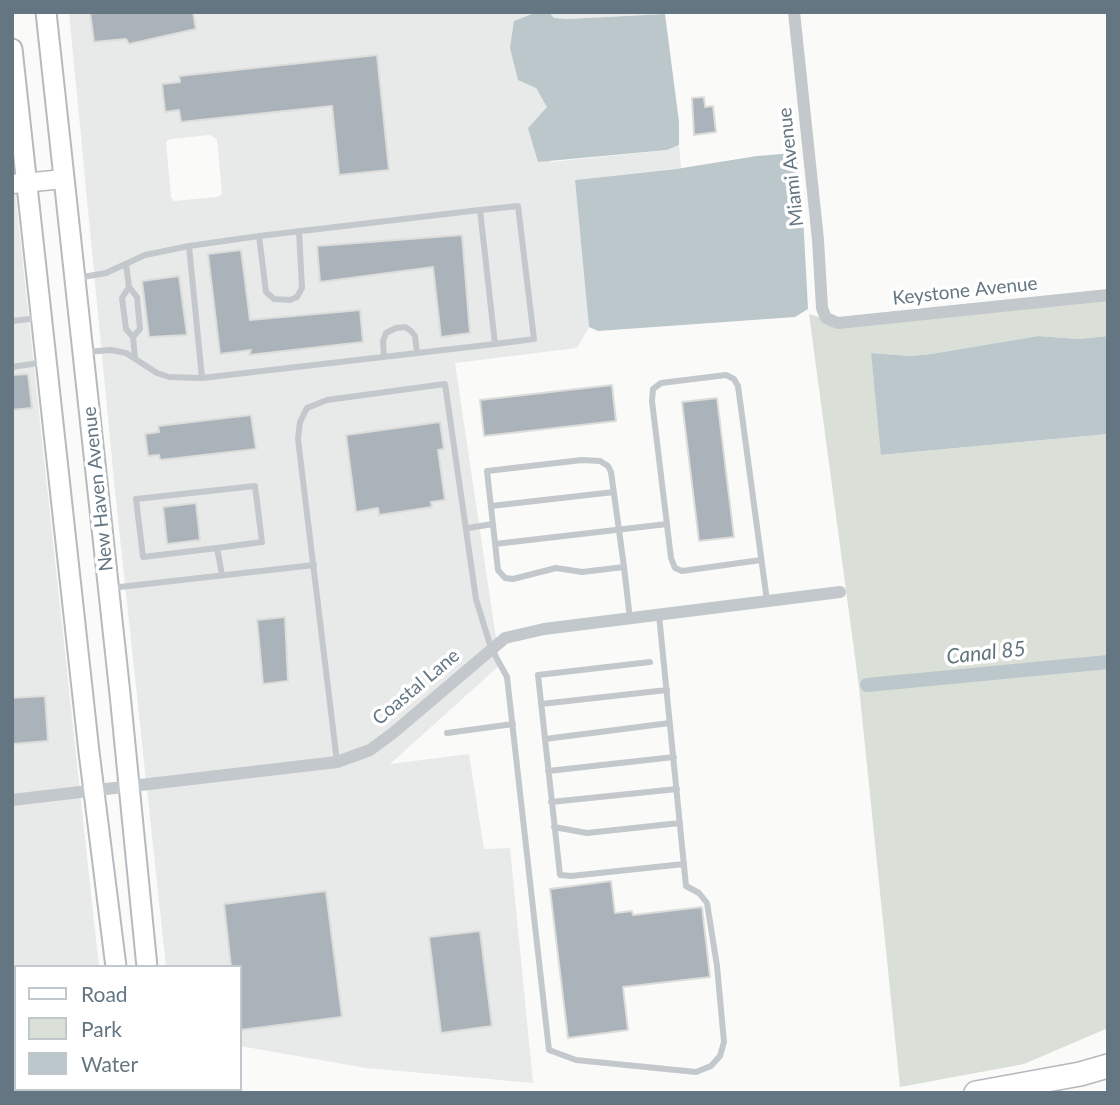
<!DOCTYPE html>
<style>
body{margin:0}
#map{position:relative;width:1120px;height:1105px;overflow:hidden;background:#fafaf8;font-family:Lato,sans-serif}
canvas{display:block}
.frame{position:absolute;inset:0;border:14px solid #657683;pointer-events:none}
.legend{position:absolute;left:14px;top:965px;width:228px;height:126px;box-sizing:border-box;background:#fff;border:2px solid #c1c8cd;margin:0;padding:9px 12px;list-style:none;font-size:21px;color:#657683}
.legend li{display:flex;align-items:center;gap:14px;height:35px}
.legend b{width:35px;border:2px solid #c1c8cd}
</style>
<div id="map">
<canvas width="1120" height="1105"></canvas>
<div class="frame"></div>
<ul class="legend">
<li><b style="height:9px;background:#fff"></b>Road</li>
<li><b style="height:19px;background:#dadfd7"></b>Park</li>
<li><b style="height:19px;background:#bbc7cb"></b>Water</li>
</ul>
</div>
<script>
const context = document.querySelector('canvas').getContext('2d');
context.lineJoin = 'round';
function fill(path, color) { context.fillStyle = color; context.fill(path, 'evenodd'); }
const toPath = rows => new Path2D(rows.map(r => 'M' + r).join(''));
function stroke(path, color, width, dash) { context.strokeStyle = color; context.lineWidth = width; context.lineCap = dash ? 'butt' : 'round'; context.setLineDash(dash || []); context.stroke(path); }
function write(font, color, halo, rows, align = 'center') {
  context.font = font + ' Lato,sans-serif'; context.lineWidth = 7; context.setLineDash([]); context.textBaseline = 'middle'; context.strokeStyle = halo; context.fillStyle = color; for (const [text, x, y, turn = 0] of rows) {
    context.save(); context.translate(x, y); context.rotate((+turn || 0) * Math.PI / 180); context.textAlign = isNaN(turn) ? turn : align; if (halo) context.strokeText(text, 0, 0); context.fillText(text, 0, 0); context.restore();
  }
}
fill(toPath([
 [69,12,537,12,514,21,536,88,547,107,528,128,551,162,667,150,679,145,681,168,575,180,589,327,577,348,455,363,500,665,390,764,469,754,484,849,510,848,533,1083,366,1068,240,1046,240,967,166,967,115,491],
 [210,135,217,139,222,194,217,197,174,201,171,197,166,142,170,139],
 [549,12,666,12,664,14,567,19,554,18],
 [12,190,15,190,99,967,16,967,16,1078,12,1079]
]), '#e8e9e9');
fill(toPath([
 [1108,295,1108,336,1079,339,1038,336,931,354,911,356,871,353,882,455,1108,434,1108,1028,1024,1064,900,1087,859,687,809,314,835,322]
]), '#dadfd7');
fill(toPath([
 [537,12,549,12,554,18,567,19,665,14,679,122,679,145,667,150,538,162,528,128,547,107,536,88,518,80,510,48,514,21],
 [795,153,801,178,808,309,795,317,598,331,589,327,575,180,676,169,757,156],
 [1038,336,1079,339,1108,336,1108,434,881,455,871,353,911,356,931,354]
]), '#bbc7cb');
stroke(toPath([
 [867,685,1108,662]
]), '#bbc7cb', 14);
const building = toPath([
 [90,12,193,12,196,29,129,44,126,39,94,42,90,12],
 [377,55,389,170,339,175,332,106,181,122,179,110,165,112,162,84,180,82,179,76,377,55],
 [704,97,705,107,713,106,716,132,694,135,692,98,704,97],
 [462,235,470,333,441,337,433,267,320,282,317,246,462,235],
 [241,250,250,320,360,310,363,342,249,355,251,350,220,354,208,254,241,250],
 [179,276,187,335,149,337,142,281,179,276],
 [28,374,32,408,12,410,12,375,28,374],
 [612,385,616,421,484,436,480,400,612,385],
 [717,398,734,537,699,541,682,402,717,398],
 [251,415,256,449,160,460,159,455,148,456,145,434,159,432,158,426,251,415],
 [440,422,444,449,438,450,445,500,431,502,432,507,379,515,378,508,356,512,346,435,440,422],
 [196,503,200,540,167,544,163,507,196,503],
 [285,617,288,681,263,684,257,620,285,617],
 [45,696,48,741,12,744,12,698,45,696],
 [611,881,615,913,632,911,633,915,702,907,710,977,623,987,628,1030,568,1038,550,889,611,881],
 [326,891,342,1017,240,1030,240,967,231,967,224,904,326,891],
 [480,931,492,1026,441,1033,429,937,480,931]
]);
fill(building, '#aab3b9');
stroke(building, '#dcdcda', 2);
const secondary = toPath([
 [12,184,64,179]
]);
const primary = toPath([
 [46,12,120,694,147,967],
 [12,49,89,752,116,967],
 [129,1089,130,1093]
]);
const highway = toPath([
 [163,1089,166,1093],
 [116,1093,118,1089],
 [976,1093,1080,1074,1108,1066]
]);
stroke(secondary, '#b3babf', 21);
stroke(primary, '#b5babe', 23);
stroke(highway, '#b4b9bd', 26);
stroke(toPath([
 [480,210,518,206,534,339,495,344],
 [259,236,266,292,274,299,290,300,297,297,302,288,299,231],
 [126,264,129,287,137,297,140,329,133,337],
 [77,278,106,273,145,255,189,246],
 [129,287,122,298,126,329,133,337,135,358],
 [12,321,38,318],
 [85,352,111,350,126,353,157,373,169,377,202,378,495,344,480,210,259,236,189,246,202,378],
 [384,357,383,341,386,333,396,328,405,327,411,331,415,336,417,353],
 [12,367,45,362],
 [491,506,614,492],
 [468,528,493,524],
 [495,544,667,524],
 [217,548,143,557,136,499,255,486,262,542,217,548,222,575],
 [761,560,682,571,675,568,671,558,652,401,653,389,661,383,726,375,734,379,738,386,767,601],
 [624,567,582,572,556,568,513,579,505,578,498,570,487,471,582,460,600,461,608,466,611,472,619,530,624,567,630,619],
 [111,588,314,565],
 [650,662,538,675,560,875,571,876,684,864],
 [541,704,667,690],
 [447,733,513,724],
 [545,739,670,723],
 [337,762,298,439,300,422,307,408,327,400,445,384,476,599,491,648,507,677,549,1050,576,1060,696,1072,711,1066,720,1056,724,1042,717,966,707,903,699,893,686,886,659,615],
 [548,771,674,757],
 [551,802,677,789],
 [554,827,587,833,680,823],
 [12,981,16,980],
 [12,1023,16,1023]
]), '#c3c8cc', 6);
stroke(toPath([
 [794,12,818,240,822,308,826,318,838,323,1108,295],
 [12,800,337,762,370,750,393,733,505,638,544,629,840,592]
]), '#c3c8cc', 12);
stroke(secondary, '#fff', 18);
stroke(primary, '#fff', 19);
stroke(highway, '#fff', 23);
write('19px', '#657683', '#fff', [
 ["Miami Avenue",791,167,-96],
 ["Keystone Avenue",965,291,-6],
 ["New Haven Avenue",98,489,-96],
 ["Coastal Lane",416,687,-40]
]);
write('italic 21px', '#60757c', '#fff', [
 ["Canal 85",986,653,-6]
]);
</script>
